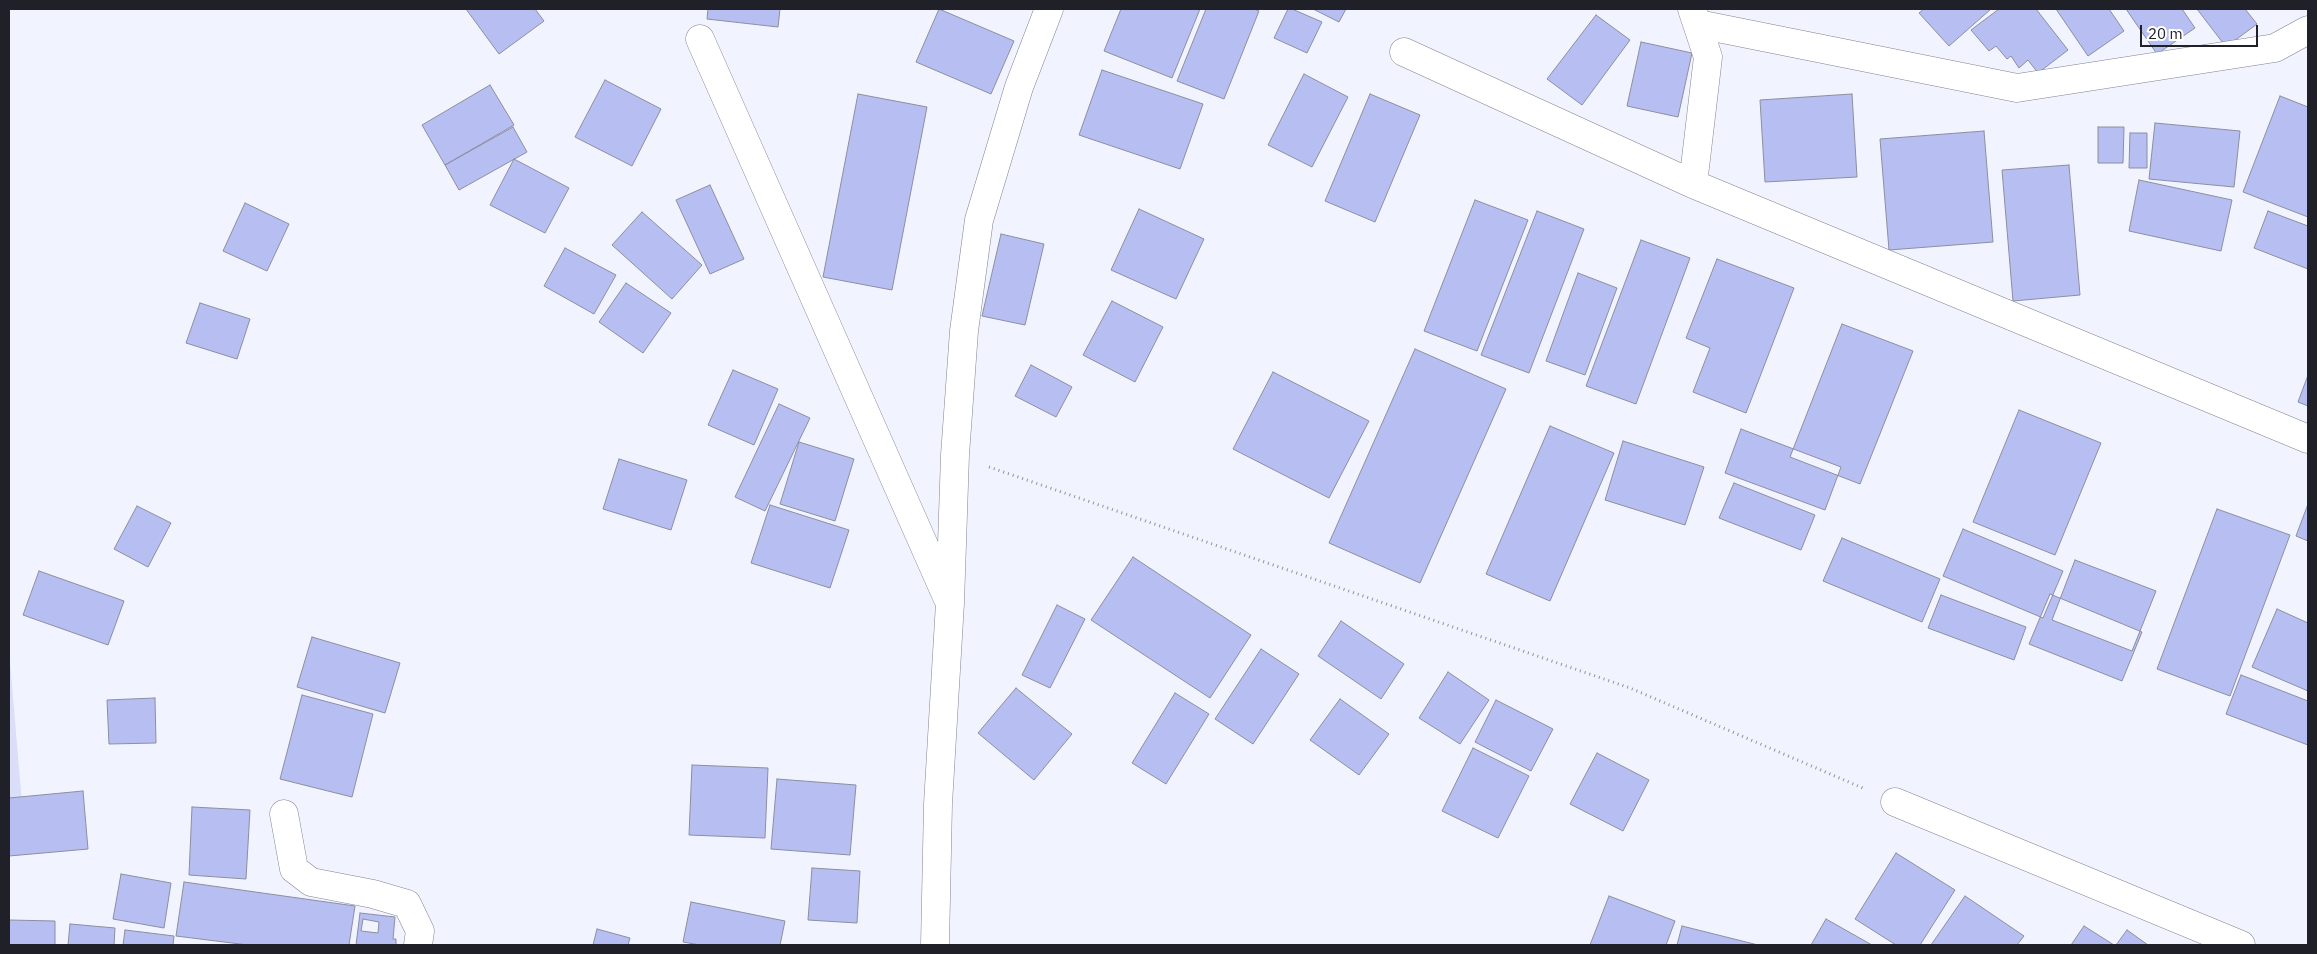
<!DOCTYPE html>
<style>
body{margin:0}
#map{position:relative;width:2317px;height:954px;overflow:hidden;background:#f1f3ff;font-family:"IBM Plex Sans",sans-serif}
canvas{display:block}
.frame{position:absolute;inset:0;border:10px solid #202128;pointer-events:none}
.scale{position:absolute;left:2140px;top:25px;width:118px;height:22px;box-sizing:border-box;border:2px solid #202128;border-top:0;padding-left:6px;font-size:15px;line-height:18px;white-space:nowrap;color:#202128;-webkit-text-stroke:4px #fff;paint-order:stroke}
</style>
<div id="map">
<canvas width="2317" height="954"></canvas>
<div class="frame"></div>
<div class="scale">20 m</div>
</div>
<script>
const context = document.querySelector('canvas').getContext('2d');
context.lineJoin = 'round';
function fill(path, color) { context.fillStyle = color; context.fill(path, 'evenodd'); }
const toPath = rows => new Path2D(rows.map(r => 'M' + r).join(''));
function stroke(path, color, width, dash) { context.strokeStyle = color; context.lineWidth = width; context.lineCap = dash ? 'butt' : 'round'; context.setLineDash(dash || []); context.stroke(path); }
fill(toPath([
 [9,650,25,839,9,844]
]), '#dadef8');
const building = toPath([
 [466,9,535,9,544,21,499,54,466,9],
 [708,9,780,9,778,27,707,19,708,9],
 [939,9,1014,41,991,94,916,62,939,9],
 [1121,9,1200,9,1172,78,1104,51,1121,9],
 [1206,9,1254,9,1259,11,1224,99,1177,81,1206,9],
 [1288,9,1292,9,1322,22,1307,53,1274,38,1288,9],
 [1313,9,1346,9,1339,22,1313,9],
 [1924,9,1991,9,1949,46,1919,13,1924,9],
 [1999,9,2036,9,2068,50,2038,73,2028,60,2019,68,2011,56,2007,59,1996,46,1989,51,1971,30,1999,9],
 [2056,9,2109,9,2124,31,2088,56,2056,9],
 [2126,9,2182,9,2195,28,2157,54,2126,9],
 [2197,9,2245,9,2257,24,2226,47,2197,9],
 [1596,15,1630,40,1582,105,1547,79,1596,15],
 [1641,42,1692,53,1678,117,1627,106,1641,42],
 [1102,70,1203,104,1180,169,1079,135,1102,70],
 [1304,74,1348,97,1312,167,1268,145,1304,74],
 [605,80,661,109,632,166,575,137,605,80],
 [490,85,514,125,445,165,422,125,490,85],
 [858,94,927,107,892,290,823,277,858,94],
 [1370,94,1420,115,1375,222,1325,201,1370,94],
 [1852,94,1857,177,1765,182,1760,100,1852,94],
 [2280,96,2308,107,2308,217,2243,192,2280,96],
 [2155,123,2240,131,2234,187,2149,179,2155,123],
 [513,127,527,152,459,190,445,165,513,127],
 [2098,127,2124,127,2123,163,2098,163,2098,127],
 [1984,131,1993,242,1889,250,1880,139,1984,131],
 [2130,133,2147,133,2147,168,2129,168,2130,133],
 [514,159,569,188,545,233,490,205,514,159],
 [2069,165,2080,295,2013,301,2002,170,2069,165],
 [2139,180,2232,200,2221,251,2129,231,2139,180],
 [710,185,744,259,710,274,676,200,710,185],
 [1475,200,1528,220,1477,351,1424,331,1475,200],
 [245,203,289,224,267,271,223,251,245,203],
 [1139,209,1204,239,1176,299,1111,270,1139,209],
 [1537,211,1584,229,1529,373,1481,355,1537,211],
 [2268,211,2308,226,2308,269,2254,248,2268,211],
 [642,212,702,265,672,299,612,245,642,212],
 [1001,234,1044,244,1025,325,982,316,1001,234],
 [1641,240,1690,258,1636,404,1586,386,1641,240],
 [565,248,616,275,594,314,544,286,565,248],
 [1717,259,1794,288,1746,413,1693,392,1710,348,1686,338,1717,259],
 [1578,273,1617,288,1585,375,1546,361,1578,273],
 [626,283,671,313,643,353,599,322,626,283],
 [1112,301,1163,327,1135,382,1083,355,1112,301],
 [200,303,250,319,237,359,186,343,200,303],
 [1842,324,1913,351,1860,484,1790,457,1842,324],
 [1415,349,1506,389,1420,583,1329,543,1415,349],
 [1031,365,1072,387,1056,417,1015,396,1031,365],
 [733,370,778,389,754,445,708,425,733,370],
 [1273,372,1369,421,1329,498,1233,449,1273,372],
 [2308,375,2308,406,2298,402,2308,375],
 [779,404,810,418,765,511,735,497,779,404],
 [2019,410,2101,443,2055,555,1973,522,2019,410],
 [1550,426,1614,453,1550,601,1486,574,1550,426],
 [1741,429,1841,467,1825,510,1725,473,1741,429],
 [1623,441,1704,467,1685,525,1605,500,1623,441],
 [799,442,854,459,835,521,780,504,799,442],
 [619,459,687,480,671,530,603,509,619,459],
 [1734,483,1815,515,1801,550,1719,518,1734,483],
 [2308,504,2308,541,2296,536,2308,504],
 [770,505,849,530,830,588,751,563,770,505],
 [137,506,171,523,148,567,114,549,137,506],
 [2217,509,2290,535,2230,696,2157,669,2217,509],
 [1963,529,2063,571,2043,618,1943,576,1963,529],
 [1842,538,1940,579,1922,622,1823,581,1842,538],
 [1133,557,1251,635,1210,698,1091,620,1133,557],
 [2075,560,2156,591,2132,651,2052,620,2075,560],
 [39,571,124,601,108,645,23,615,39,571],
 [2050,594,2142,632,2122,681,2029,644,2050,594],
 [1941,595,2026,627,2014,660,1928,628,1941,595],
 [1057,605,1085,619,1050,688,1022,675,1057,605],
 [2277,609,2308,623,2308,691,2252,667,2277,609],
 [1341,621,1404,664,1381,699,1318,656,1341,621],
 [312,637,400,663,385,713,297,687,312,637],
 [1261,649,1299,674,1253,744,1215,719,1261,649],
 [1448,672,1489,700,1460,744,1419,718,1448,672],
 [2241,675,2308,701,2308,745,2226,714,2241,675],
 [1016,688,1072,734,1034,780,978,733,1016,688],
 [1175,693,1209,714,1166,784,1132,763,1175,693],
 [302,695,373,714,352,797,280,779,302,695],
 [155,698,156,743,109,744,107,700,155,698],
 [1340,699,1389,734,1359,775,1310,740,1340,699],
 [1496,700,1553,729,1531,771,1475,742,1496,700],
 [1473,748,1529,776,1498,838,1442,811,1473,748],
 [1597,753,1649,780,1623,831,1570,804,1597,753],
 [692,765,768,768,765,838,689,835,692,765],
 [777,779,856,785,850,855,771,849,777,779],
 [83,791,88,849,9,856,9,798,83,791],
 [192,807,250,810,246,879,189,875,192,807],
 [1896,853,1955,890,1920,945,1896,945,1855,919,1896,853],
 [812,868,860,871,857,923,808,920,812,868],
 [121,874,171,883,164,928,113,919,121,874],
 [184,882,355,906,349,945,248,945,176,936,184,882],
 [1609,896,1675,921,1666,945,1590,945,1609,896],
 [1965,896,2024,936,2017,945,1931,945,1965,896],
 [691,902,785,921,780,945,700,945,683,942,691,902],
 [360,913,395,917,393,939,396,939,396,945,356,945,360,913],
 [363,919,379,922,378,933,361,931,363,919],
 [1826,919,1872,945,1811,945,1826,919],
 [9,920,55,921,55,945,9,945,9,920],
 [70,924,115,928,114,945,68,945,70,924],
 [1682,926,1758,945,1677,945,1682,926],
 [2084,926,2114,945,2071,945,2084,926],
 [597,929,630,938,628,945,593,945,597,929],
 [125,930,174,936,173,945,123,945,125,930],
 [2127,930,2148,945,2116,945,2127,930]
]);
fill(building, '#b7bff2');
stroke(building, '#8b8ea1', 1);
const minor = toPath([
 [1692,9,1708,57,1693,184],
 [1698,24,2017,88,2275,48,2308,30],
 [700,39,947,597],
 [1404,52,1693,184,2308,439],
 [1895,802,2241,945],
 [284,814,294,869,311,882,373,894,407,904,420,931,418,945],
 [935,945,938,804,950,603,955,455,964,331,979,220,1019,87,1049,9]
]);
stroke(minor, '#808395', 29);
stroke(toPath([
 [989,467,1630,688,1865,789]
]), '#91939d', 3, [1, 4]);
stroke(minor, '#fff', 28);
</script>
